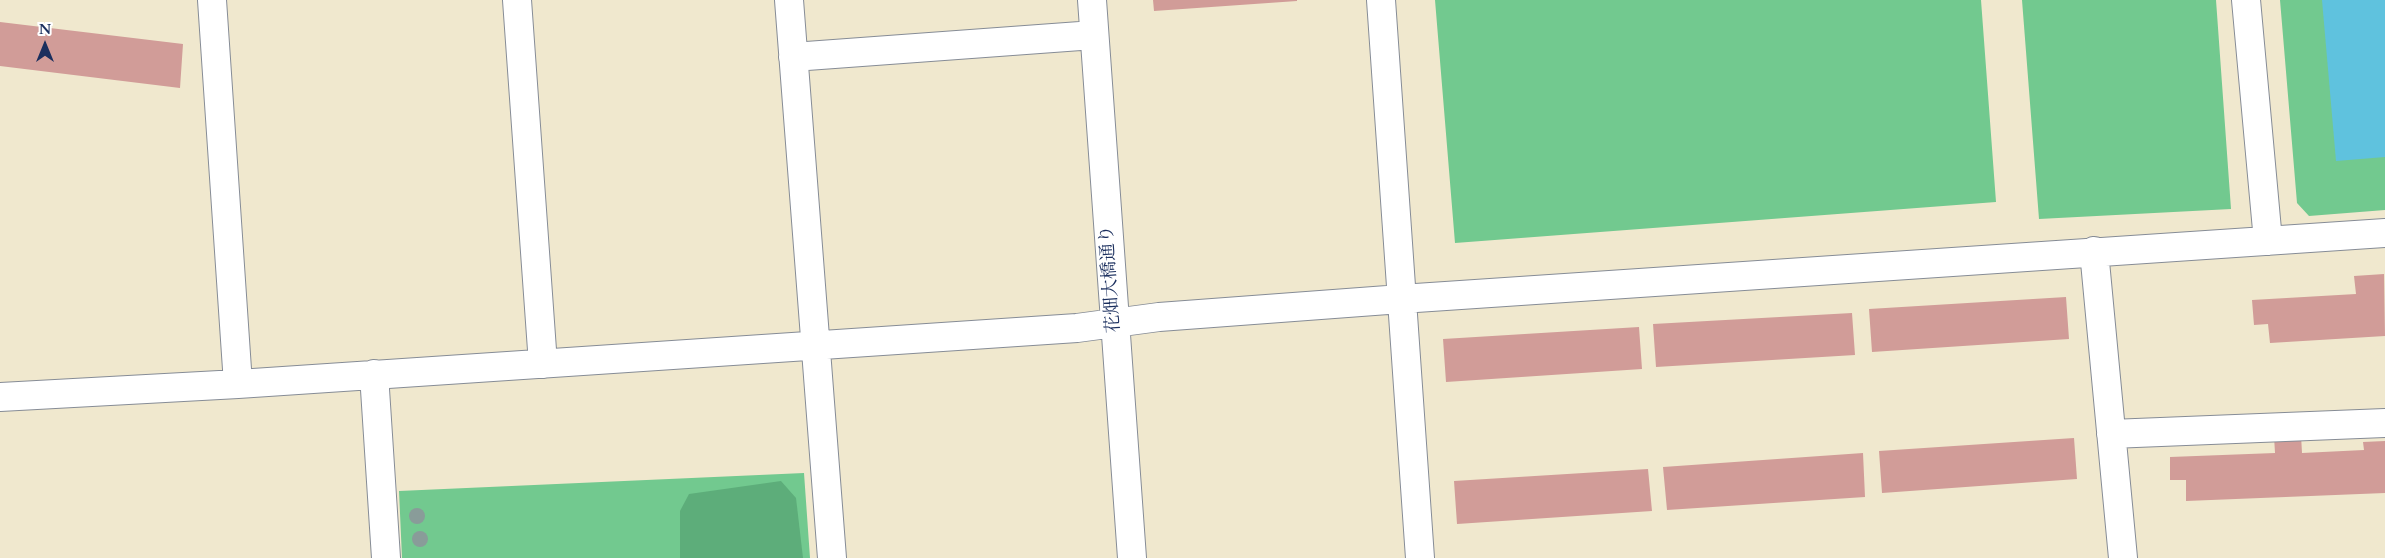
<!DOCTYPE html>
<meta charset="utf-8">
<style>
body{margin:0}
#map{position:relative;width:2385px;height:558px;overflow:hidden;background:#f0e8ce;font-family:Cardo,serif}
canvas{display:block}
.north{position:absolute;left:20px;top:20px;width:50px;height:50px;-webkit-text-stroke:4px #fff;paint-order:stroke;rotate:0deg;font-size:14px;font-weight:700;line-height:20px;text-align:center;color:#1b2f5e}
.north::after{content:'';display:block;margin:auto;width:18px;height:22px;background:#1b2f5e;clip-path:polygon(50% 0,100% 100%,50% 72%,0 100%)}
</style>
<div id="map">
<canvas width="2385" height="558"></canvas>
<div class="north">N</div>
</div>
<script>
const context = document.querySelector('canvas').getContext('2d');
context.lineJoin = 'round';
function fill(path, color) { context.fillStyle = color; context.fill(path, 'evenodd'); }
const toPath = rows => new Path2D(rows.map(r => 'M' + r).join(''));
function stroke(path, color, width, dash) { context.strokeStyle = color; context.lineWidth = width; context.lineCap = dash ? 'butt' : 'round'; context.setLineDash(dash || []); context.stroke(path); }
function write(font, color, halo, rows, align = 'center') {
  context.font = font + ' Cardo,"Noto Serif JP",serif'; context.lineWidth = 4; context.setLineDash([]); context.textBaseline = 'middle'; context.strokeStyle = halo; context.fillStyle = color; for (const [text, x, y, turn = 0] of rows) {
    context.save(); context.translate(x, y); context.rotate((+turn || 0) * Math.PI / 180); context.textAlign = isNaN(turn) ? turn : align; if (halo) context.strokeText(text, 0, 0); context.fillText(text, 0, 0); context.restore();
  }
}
fill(toPath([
 [1435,0,1981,0,1996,202,1455,243],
 [2022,0,2216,0,2231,209,2039,219],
 [2280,0,2385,0,2385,210,2309,216,2297,203],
 [804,473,810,558,402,558,399,491]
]), '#72c98f');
fill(toPath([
 [781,481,796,498,803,558,680,558,680,511,689,494]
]), '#5dad7a');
fill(toPath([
 [2322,0,2385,0,2385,157,2336,161]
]), '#5fc2de');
fill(toPath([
 [1153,0,1297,0,1297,1,1154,11],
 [0,22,183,44,180,88,0,66],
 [2384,274,2385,336,2270,343,2268,324,2254,325,2252,300,2356,294,2354,276],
 [2066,297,2069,339,1872,352,1869,309],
 [1852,313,1855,355,1656,367,1653,324],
 [1639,327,1642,369,1446,382,1443,339],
 [2301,435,2302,453,2364,450,2363,442,2385,441,2385,493,2186,501,2186,480,2170,480,2170,457,2275,453,2274,436],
 [2074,438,2077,479,1882,493,1879,451],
 [1863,453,1865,497,1667,510,1663,467],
 [1648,469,1652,511,1457,524,1454,481]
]), '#d19c98');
const minor = toPath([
 [212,0,238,384],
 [517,0,543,364],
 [789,0,832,558],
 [1092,0,1132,558],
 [1381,0,1420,558],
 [2246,0,2268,241],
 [793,57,1094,35],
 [2094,251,2123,558],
 [374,374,386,558],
 [0,397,238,384,1077,328,1159,317,1401,299,2385,233],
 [2111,434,2385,423]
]);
stroke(minor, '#868c96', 30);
stroke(minor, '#fff', 28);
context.fillStyle = '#899c99';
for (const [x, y] of [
 [417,516],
 [420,539]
]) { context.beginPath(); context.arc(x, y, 8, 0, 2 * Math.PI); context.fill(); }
write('18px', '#1b2f5e', '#fff', [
 ["花畑大橋通り",1111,279,-94]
]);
</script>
